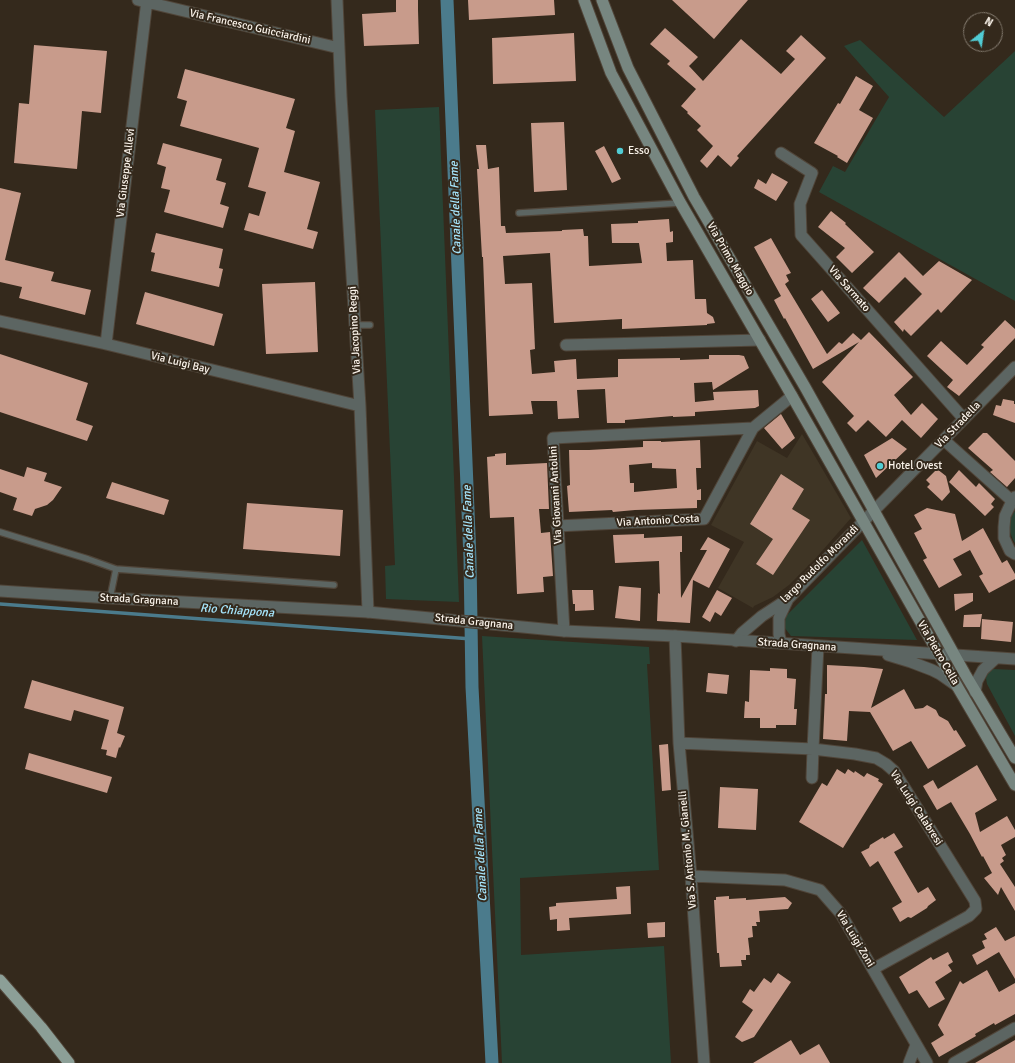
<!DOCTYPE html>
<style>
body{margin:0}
#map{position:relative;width:1015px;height:1063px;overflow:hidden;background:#34291c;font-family:Signika,sans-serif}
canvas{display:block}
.north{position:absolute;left:963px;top:12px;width:40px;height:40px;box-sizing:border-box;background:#34291c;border:1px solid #837a6e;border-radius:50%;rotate:30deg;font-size:11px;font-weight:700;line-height:16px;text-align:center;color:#faf3ea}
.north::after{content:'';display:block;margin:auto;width:14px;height:18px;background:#51ccd4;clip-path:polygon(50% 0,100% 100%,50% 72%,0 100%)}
</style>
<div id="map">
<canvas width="1015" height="1063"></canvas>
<div class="north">N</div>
</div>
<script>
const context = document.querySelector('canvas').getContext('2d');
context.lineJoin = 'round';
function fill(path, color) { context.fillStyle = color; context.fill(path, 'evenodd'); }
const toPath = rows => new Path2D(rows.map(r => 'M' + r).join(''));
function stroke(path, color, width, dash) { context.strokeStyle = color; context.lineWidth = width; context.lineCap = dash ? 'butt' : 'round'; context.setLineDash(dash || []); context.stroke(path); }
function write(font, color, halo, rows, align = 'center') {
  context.font = font + ' Signika,sans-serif'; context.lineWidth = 4; context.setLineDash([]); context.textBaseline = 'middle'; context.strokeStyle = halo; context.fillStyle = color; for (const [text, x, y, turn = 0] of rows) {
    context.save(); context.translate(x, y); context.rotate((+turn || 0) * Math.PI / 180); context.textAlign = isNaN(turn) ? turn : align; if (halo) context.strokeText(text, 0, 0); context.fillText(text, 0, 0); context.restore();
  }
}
fill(toPath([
 [802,434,851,518,815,559,789,585,773,597,754,606,753,608,718,588,744,542,711,525,757,441,787,458]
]), '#3f3525');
fill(toPath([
 [860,40,944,117,1015,51,1015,301,819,192,833,166,845,172,889,97,844,46],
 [439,107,459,602,386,599,385,566,395,565,375,110],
 [1015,511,1015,543,1013,540,1010,532,1009,523,1012,515],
 [862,540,917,640,791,636,784,627,786,616],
 [482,636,649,647,650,664,647,664,659,870,520,878,521,955,664,946,671,1063,502,1063],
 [993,669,1015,670,1015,736,987,684,986,678,988,673]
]), '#284334');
stroke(toPath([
 [0,604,472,639]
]), '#4b7b8c', 3.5);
stroke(toPath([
 [447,0,470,559,472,687,492,1063]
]), '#4b7b8c', 13);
fill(toPath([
 [396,0,418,0,418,10,419,44,364,46,362,14,396,12],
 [468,0,554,0,555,15,469,20],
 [672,0,748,0,714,39],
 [665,28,698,57,689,66,703,81,741,39,781,74,795,59,786,51,801,35,826,58,737,156,739,158,731,167,718,155,707,168,700,161,713,146,697,130,701,126,687,113,688,112,681,106,696,89,667,64,670,61,650,44],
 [574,33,576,81,493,84,492,38],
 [34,45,107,51,101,113,82,111,77,169,14,163,19,103,29,104],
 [185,69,295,99,286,128,295,131,284,172,320,182,307,229,318,232,313,249,244,230,249,213,259,216,266,192,248,187,259,148,180,126,187,101,177,98],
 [856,76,873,86,859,110,873,118,847,163,837,157,838,156,814,143,838,103,840,104],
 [564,122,567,190,534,192,531,123],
 [163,143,222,159,216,180,226,183,220,204,229,207,223,228,164,212,170,190,161,188,166,167,157,164],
 [476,145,486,145,488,169,499,167,501,226,505,226,506,233,562,231,562,230,583,229,584,236,588,236,589,266,642,263,639,243,612,243,611,224,638,223,638,221,669,219,670,232,673,231,673,242,666,243,667,261,693,260,695,299,706,299,707,313,713,317,715,323,707,324,707,325,622,329,622,319,554,323,550,253,503,256,505,284,532,283,535,349,530,350,532,374,555,372,554,361,576,359,577,379,618,377,618,359,680,358,680,360,709,359,709,355,739,355,744,356,749,368,713,390,712,382,694,383,695,402,714,400,713,392,758,390,759,406,755,408,695,412,695,416,673,417,673,416,625,420,625,423,607,423,605,389,577,390,579,418,558,419,557,401,531,401,533,414,489,416,483,257,482,257,477,169,479,169],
 [604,146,621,179,612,183,607,173,595,151],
 [772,173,788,182,776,201,754,188,758,179,766,184],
 [0,188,21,193,5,260,54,272,51,281,91,290,85,315,19,298,22,287,0,282],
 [831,211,846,223,845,224,874,252,852,273,836,257,845,248,818,227],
 [156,233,223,249,219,268,223,269,219,287,151,271,155,253,151,252],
 [771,238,791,273,786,275,789,281,785,284,827,354,839,342,842,344,853,333,861,340,869,332,913,377,894,395,911,415,922,403,938,419,921,438,902,420,886,437,868,420,856,432,847,423,854,416,822,382,859,342,813,369,785,318,784,319,774,300,781,296,754,247],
 [899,252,923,276,939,261,972,280,941,313,938,309,911,336,904,329,903,332,894,322,922,294,905,277,879,303,863,288],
 [315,282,318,352,266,354,262,284],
 [822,290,840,313,828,322,811,299],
 [145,292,223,314,214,346,136,324],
 [1005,320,1015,329,1015,338,959,396,947,387,953,380,927,356,941,341,967,365,984,347,981,345],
 [0,354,88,383,76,420,93,426,87,441,0,412],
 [1003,399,1014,401,1014,404,1015,404,1015,423,993,415,996,405,1001,406],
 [781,414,795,438,782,449,764,428],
 [983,433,987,433,1015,461,1015,478,1007,487,990,472,993,470,968,448],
 [892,438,907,449,876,478,864,455],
 [700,440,701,468,696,468,697,490,701,489,701,500,697,500,697,508,635,510,613,512,612,510,569,512,567,486,570,485,569,450,589,450,643,447,643,441,661,441,661,442],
 [652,463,652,468,676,469,677,488,634,492,634,483,630,483,629,465],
 [506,453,506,465,547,463,549,509,539,509,541,533,550,532,553,576,543,577,544,592,517,594,514,517,490,518,487,457,495,456,495,454],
 [27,467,47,473,44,481,62,487,53,500,47,505,35,509,32,516,13,510,17,498,0,492,0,469,24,477],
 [937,469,946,476,950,492,942,501,927,487,930,484,926,480],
 [959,470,976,487,979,483,995,499,991,504,994,507,985,516,949,482],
 [781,474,804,489,792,509,810,520,773,575,756,564,773,539,750,524],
 [112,482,169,500,164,515,106,498],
 [247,503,343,510,340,556,243,549],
 [927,508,955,514,962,541,983,528,1002,563,1007,560,1015,574,1015,579,989,593,979,576,983,574,970,550,953,559,962,575,939,588,923,560,927,558,914,533,922,529,914,515],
 [644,534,644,538,682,536,682,552,680,552,681,598,707,550,700,550,708,537,730,549,709,588,693,580,690,623,657,621,658,593,660,594,659,561,615,563,613,535],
 [619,586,641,588,640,621,615,618],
 [572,590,593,590,594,610,575,611,575,604,573,604],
 [717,590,732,598,721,616,715,612,710,622,702,617],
 [973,593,973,601,955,611,954,594],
 [982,614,980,627,963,627,964,615],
 [982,619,1013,622,1011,642,981,639],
 [827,665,864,667,883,669,871,708,904,689,915,709,923,708,927,705,936,710,939,716,948,721,954,731,956,730,966,746,928,769,911,741,893,751,870,712,849,711,847,741,823,739,825,694,827,694],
 [770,668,787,669,787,678,796,679,794,709,797,709,796,725,776,725,776,728,760,728,760,718,744,718,745,701,749,702,750,670,770,671],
 [708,673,729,675,727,694,706,692],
 [32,680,124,707,117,733,125,736,120,748,119,747,116,758,106,755,107,750,101,749,109,720,74,710,71,721,24,708],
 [668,744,671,790,662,791,659,745],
 [29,753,112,777,107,793,25,769],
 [977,765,997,800,975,813,980,832,1007,816,1015,830,1015,837,1001,845,1006,855,1002,858,1004,861,1000,864,1015,887,1015,911,1001,887,998,895,984,878,992,873,983,856,982,857,970,834,951,802,937,810,923,786,933,780,938,789],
 [837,769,845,774,848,769,854,773,855,771,864,777,867,773,879,779,878,781,883,784,843,848,799,822,822,783,827,786],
 [720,787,758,789,756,830,718,828],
 [894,833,903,847,894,852,918,893,928,887,936,900,928,906,927,908,911,918,908,917,900,922,892,908,902,902,878,861,870,867,861,852,869,848,870,845,883,837,884,839],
 [630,886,631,914,569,918,570,930,557,931,557,919,550,920,549,907,556,906,556,903,617,899,616,887],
 [729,896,729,899,746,898,746,900,785,897,792,903,788,909,759,911,760,922,756,922,757,926,752,926,753,937,748,938,750,955,746,955,746,960,741,960,742,966,720,967,719,953,717,953,714,900,716,900,716,897],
 [665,922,665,937,648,938,647,923],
 [996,927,1005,941,1015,936,1015,979,999,952,977,965,972,955,985,948,982,941,987,939,984,934],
 [948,952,953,962,948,965,952,971,935,982,945,999,929,1008,917,990,909,994,899,977,931,957,933,960],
 [987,970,999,992,1015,983,1015,1014,995,1025,994,1023,975,1034,976,1036,939,1057,931,1043,944,1035,938,1025,960,981,963,984],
 [778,973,791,982,754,1037,742,1042,735,1037,753,1010,742,1002,750,989,754,992,764,978,771,983],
 [791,1040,800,1055,819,1044,830,1063,753,1063],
 [1015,1040,1015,1063,975,1063]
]), '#c89b8b');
const service = toPath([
 [519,213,680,203],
 [355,325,370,325],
 [0,532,88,559,116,569,334,585],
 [110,598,116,569]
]);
const minor = toPath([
 [138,0,339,48],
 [337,0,341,96,360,406,368,612],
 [781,153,812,173,800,204,801,235,964,419],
 [0,321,106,344,360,406],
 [106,344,147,0],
 [566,345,760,340],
 [944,440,1012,501],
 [1015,497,1012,501,1005,516,1004,527,1004,538,1010,551,1015,554],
 [557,526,704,519,753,428,792,396],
 [564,631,553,438,753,428],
 [675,636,679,743,691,876,704,1063],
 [736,641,742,633,762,616,788,599,854,531,1015,367],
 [781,643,779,634,779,618,788,599],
 [679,743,813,749,855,754,876,758,886,764,894,771,975,901,976,909,969,916,873,969],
 [812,778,813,749,818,646],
 [691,876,785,880,820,890,841,914,927,1063],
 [909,1063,916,1045],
 [954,1063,1015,1028]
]);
const tertiary = toPath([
 [0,591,110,598,368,612,564,631,675,636,1015,659],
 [888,655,911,662,932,670,940,674,957,686],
 [975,692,977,681,983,670,996,658]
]);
const secondary = toPath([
 [584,0,611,73,680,202,792,396,957,686,1015,785],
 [602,0,628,68,694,197,805,387,965,674,1015,758]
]);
const primary = toPath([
 [0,980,41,1027,69,1063]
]);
stroke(service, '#504539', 8);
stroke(minor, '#504539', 13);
stroke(tertiary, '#504539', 13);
stroke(secondary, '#504539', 13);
stroke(primary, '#504539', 13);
stroke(service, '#5c6562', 5.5);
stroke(minor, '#5c6562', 11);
stroke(tertiary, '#5c6562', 11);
stroke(secondary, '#778680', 11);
stroke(primary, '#8c9f97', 11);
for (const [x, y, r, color] of [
 [620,151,4,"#51ccd4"],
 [880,466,4,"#51ccd4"]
]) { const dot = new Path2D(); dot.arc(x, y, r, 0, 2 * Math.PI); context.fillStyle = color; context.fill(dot); stroke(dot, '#34291c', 1.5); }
write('11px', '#faf3ea', '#34291c', [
 ["Via Francesco Guicciardini",250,27,13],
 ["Via Giuseppe Allevi",126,173,-83],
 ["Via Primo Maggio",730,259,60],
 ["Via Sarmato",849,289,49],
 ["Via Jacopino Reggi",355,330,-93],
 ["Via Luigi Bay",180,363,14],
 ["Via Stradella",958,425,-46],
 ["Via Giovanni Antolini",556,495,-93],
 ["Via Antonio Costa",658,521,-3],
 ["largo Rudolfo Morandi",820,564,-45],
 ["Strada Gragnana",139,600,3],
 ["Strada Gragnana",474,622,6],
 ["Strada Gragnana",797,645,4],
 ["Via Pietro Cella",938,653,60],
 ["Via Luigi Calabresi",916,808,57],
 ["Via S. Antonio M. Gianelli",688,850,-95],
 ["Via Luigi Zoni",855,939,59]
]);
write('11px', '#faf3ea', '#34291c', [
 ["Esso",628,151],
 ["Hotel Ovest",888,466]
], 'left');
write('italic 12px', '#a6e5fc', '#34291c', [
 ["Canale della Fame",456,208,-92],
 ["Canale della Fame",469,532,-92],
 ["Rio Chiappona",237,611,4],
 ["Canale della Fame",481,855,-93]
]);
</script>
